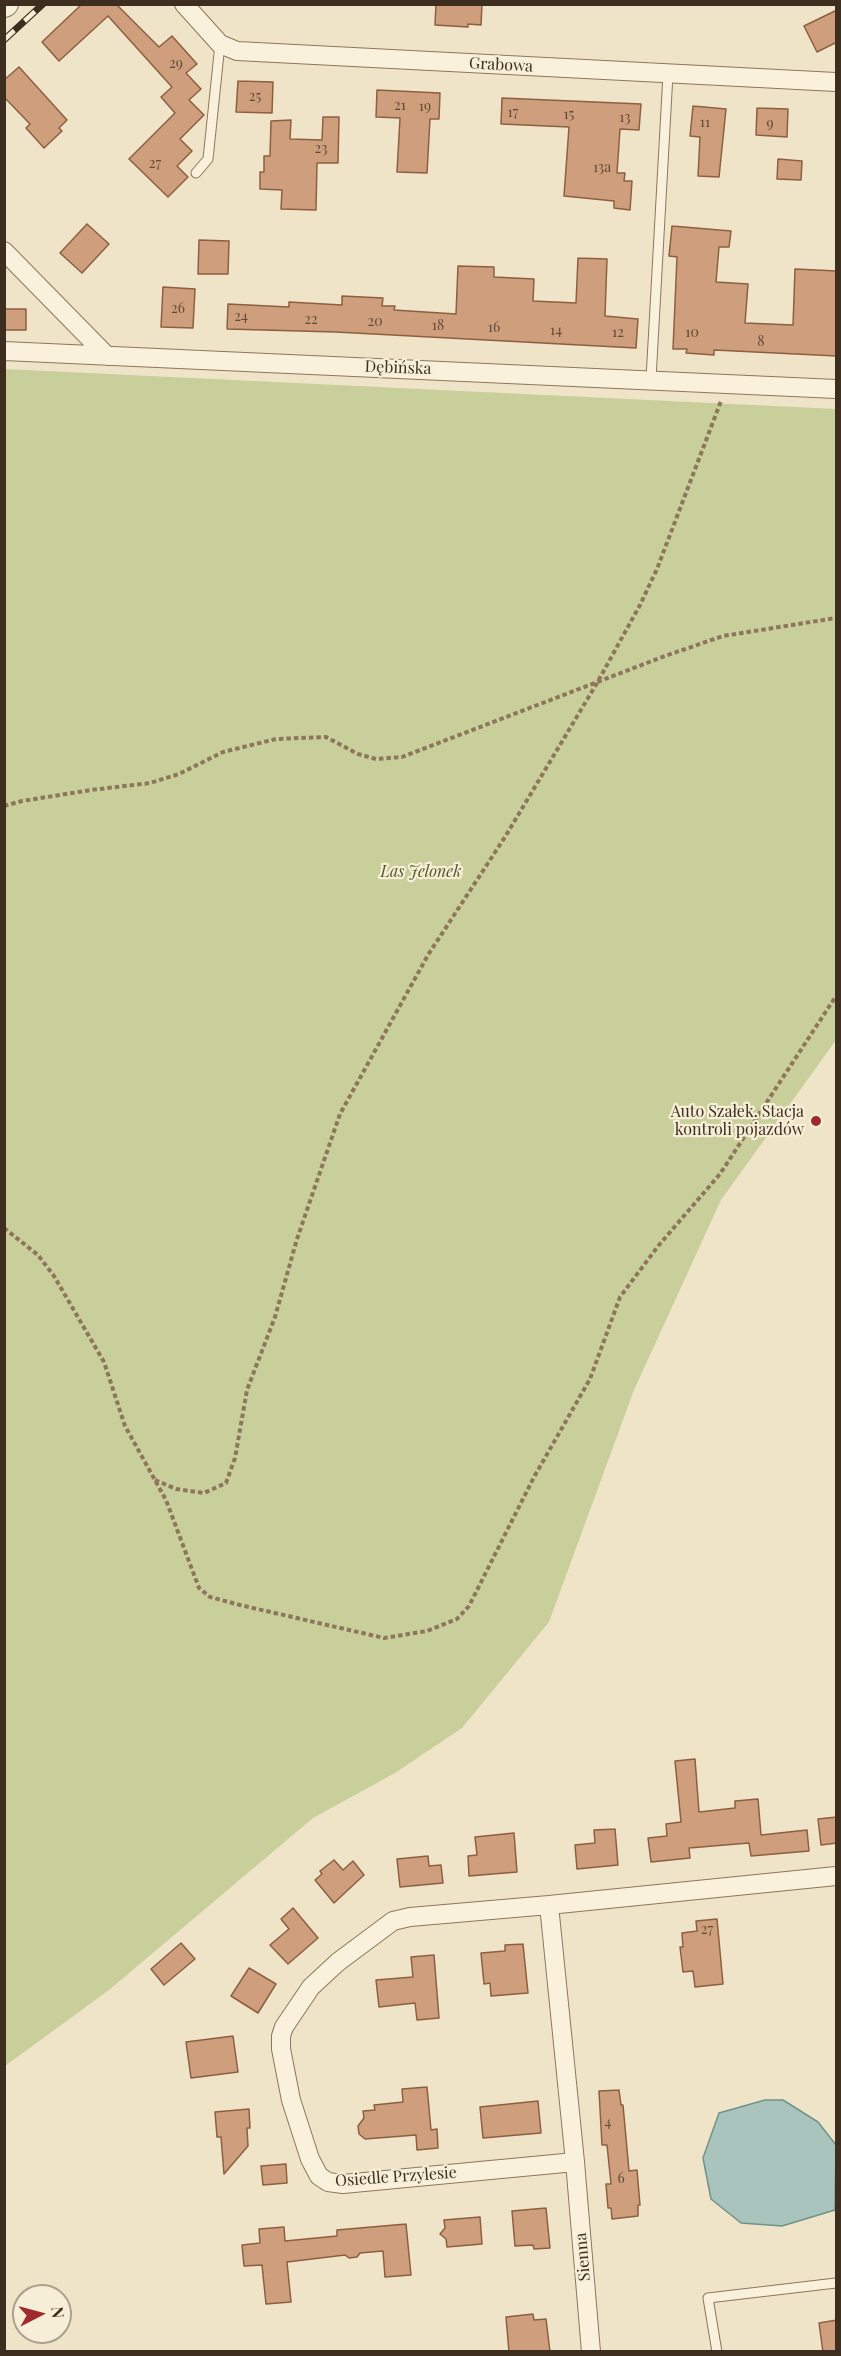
<!DOCTYPE html>
<meta charset="utf-8">
<style>
body{margin:0}
#map{position:relative;width:841px;height:2356px;overflow:hidden;background:#f0e4c8;font-family:"Playfair Display",serif}
canvas{display:block}
.frame{position:absolute;inset:0;border:6px solid #3d2e20;pointer-events:none}
.north{position:absolute;left:12px;top:2284px;width:60px;height:60px;box-sizing:border-box;background:#f7eed8;border:2px solid #ada18e;border-radius:50%;rotate:84deg;font-size:16px;font-weight:700;line-height:24px;text-align:center;color:#3d2e20}
.north::after{content:'';display:block;margin:auto;width:21px;height:27px;background:#9e2a2b;clip-path:polygon(50% 0,100% 100%,50% 72%,0 100%)}
</style>
<div id="map">
<canvas width="841" height="2356"></canvas>
<div class="frame"></div>
<div class="north">N</div>
</div>
<script>
const context = document.querySelector('canvas').getContext('2d');
context.lineJoin = 'round';
function fill(path, color) { context.fillStyle = color; context.fill(path, 'evenodd'); }
const toPath = rows => new Path2D(rows.map(r => 'M' + r).join(''));
function stroke(path, color, width, dash) { context.strokeStyle = color; context.lineWidth = width; context.lineCap = dash ? 'butt' : 'round'; context.setLineDash(dash || []); context.stroke(path); }
function write(font, color, halo, rows, align = 'center') {
  context.font = font + ' "Playfair Display",serif'; context.lineWidth = 4.5; context.setLineDash([]); context.textBaseline = 'middle'; context.strokeStyle = halo; context.fillStyle = color; for (const [text, x, y, turn = 0] of rows) {
    context.save(); context.translate(x, y); context.rotate((+turn || 0) * Math.PI / 180); context.textAlign = isNaN(turn) ? turn : align; if (halo) context.strokeText(text, 0, 0); context.fillText(text, 0, 0); context.restore();
  }
}
fill(toPath([
 [5,369,836,409,836,1040,721,1200,634,1390,549,1622,462,1728,395,1773,313,1818,109,1990,5,2066]
]), '#c9cf9b');
const water = toPath([
 [765,2100,783,2100,818,2122,836,2145,835,2210,782,2226,741,2223,711,2199,703,2158,719,2113,765,2100]
]);
fill(water, '#a9c4bc');
stroke(water, '#6f938a', 1.5);
const building = toPath([
 [82,4,120,4,118,6,159,47,172,36,197,64,186,73,201,89,189,100,204,115,180,139,192,151,177,166,188,177,168,197,129,159,175,113,161,97,172,87,108,16,59,61,42,42,82,4],
 [436,4,482,4,481,25,468,24,468,27,435,25,436,4],
 [837,10,837,42,817,52,804,26,837,10],
 [19,67,67,120,59,128,62,131,44,148,26,128,30,124,4,97,4,80,19,67],
 [238,81,273,82,272,113,236,112,238,81],
 [377,90,440,93,439,119,430,119,427,173,397,172,400,118,376,117,377,90],
 [502,98,641,104,639,130,620,129,617,173,625,173,624,181,632,181,630,210,614,208,614,201,564,196,569,127,501,124,502,98],
 [693,106,726,109,719,177,698,176,700,137,690,136,693,106],
 [757,108,788,109,787,137,756,135,757,108],
 [323,117,339,117,338,163,317,163,316,210,281,209,282,190,260,189,260,172,264,172,264,156,270,156,271,121,291,120,290,139,322,140,323,117],
 [778,159,802,161,801,180,777,179,778,159],
 [87,224,109,244,82,273,60,253,87,224],
 [672,226,731,231,729,247,719,247,716,282,748,284,745,323,793,325,795,269,837,271,837,356,714,350,714,355,686,353,687,349,673,349,677,257,669,256,672,226],
 [199,240,229,241,228,274,198,274,199,240],
 [578,258,607,259,605,316,638,319,636,348,336,332,227,329,228,304,289,307,289,302,342,305,342,296,383,298,382,306,395,306,394,310,456,314,458,266,494,267,494,277,534,279,533,301,576,303,578,258],
 [163,287,195,289,193,328,161,327,163,287],
 [4,309,26,309,26,330,4,330,4,309],
 [695,1759,699,1812,735,1808,735,1801,758,1799,761,1835,807,1830,809,1851,751,1856,749,1843,689,1848,690,1858,651,1862,648,1838,667,1836,666,1824,681,1822,675,1761,695,1759],
 [837,1817,837,1843,821,1845,818,1819,837,1817],
 [615,1829,618,1865,577,1869,575,1845,595,1843,594,1830,615,1829],
 [514,1833,517,1872,469,1876,468,1856,477,1855,475,1837,514,1833],
 [428,1856,429,1866,441,1865,443,1883,400,1887,397,1859,428,1856],
 [334,1860,343,1870,353,1861,364,1875,334,1903,315,1880,322,1874,320,1871,334,1860],
 [293,1908,318,1938,288,1964,270,1945,289,1929,281,1919,293,1908],
 [717,1919,723,1984,695,1987,693,1971,683,1972,680,1947,683,1947,682,1933,697,1931,696,1921,717,1919],
 [181,1943,195,1959,164,1985,151,1969,181,1943],
 [523,1944,528,1993,491,1996,490,1983,484,1984,481,1953,505,1951,505,1945,523,1944],
 [434,1955,439,2018,417,2020,415,2003,379,2007,376,1980,413,1977,411,1957,434,1955],
 [249,1968,276,1984,258,2013,231,1996,249,1968],
 [233,2036,238,2072,191,2078,186,2042,233,2036],
 [427,2087,431,2130,437,2129,438,2148,417,2150,416,2135,365,2139,359,2134,358,2126,364,2118,363,2111,375,2110,374,2105,403,2102,402,2089,427,2087],
 [619,2090,621,2105,623,2105,629,2171,637,2170,640,2205,638,2205,638,2216,612,2219,611,2208,608,2208,606,2184,611,2184,607,2145,602,2145,599,2091,619,2090],
 [538,2101,541,2133,483,2138,480,2107,538,2101],
 [249,2109,250,2128,247,2128,248,2146,224,2174,221,2137,217,2137,215,2112,249,2109],
 [286,2164,287,2183,263,2185,261,2166,286,2164],
 [546,2208,550,2248,534,2249,533,2245,515,2246,512,2211,546,2208],
 [480,2217,482,2244,447,2247,446,2239,440,2234,445,2228,444,2220,480,2217],
 [406,2224,411,2275,385,2277,383,2251,360,2253,357,2257,349,2258,345,2255,287,2262,291,2302,266,2304,262,2265,244,2266,242,2245,260,2243,259,2229,284,2227,285,2241,337,2236,337,2230,406,2224],
 [533,2314,534,2320,546,2319,550,2352,509,2352,506,2317,533,2314],
 [837,2320,837,2352,823,2352,819,2323,837,2320]
]);
fill(building, '#cf9f7d');
stroke(building, '#8d5f41', 1.5);
const service = toPath([
 [196,173,208,159,220,44],
 [651,379,668,74],
 [717,2352,708,2298,836,2283]
]);
const minor = toPath([
 [184,4,220,44,237,51,836,82],
 [4,251,107,356],
 [4,351,836,389],
 [549,1905,575,2162,343,2184,328,2182,319,2176,310,2159,291,2100,281,2049,281,2036,284,2027,311,1987,338,1962,393,1921,410,1917,549,1905,836,1876],
 [575,2162,591,2352]
]);
const tertiary = toPath([
 [4,5,6,4]
]);
stroke(service, '#8d765c', 11);
stroke(minor, '#8d765c', 20);
stroke(tertiary, '#8d765c', 26);
stroke(toPath([
 [4,806,22,801,91,790,150,783,179,774,223,752,276,739,326,737,358,754,376,759,402,757,665,656,723,636,836,618],
 [4,1228,38,1255,54,1276,104,1362,125,1426,166,1500,199,1588,210,1597,240,1605,384,1638,427,1631,457,1619,469,1606,534,1477,590,1379,620,1297,659,1245,720,1174,836,996],
 [155,1480,176,1489,204,1493,226,1483,235,1458,247,1390,275,1317,297,1239,340,1114,428,955,505,837,597,683,640,605,657,569,721,401]
]), '#8d765c', 4, [4.5, 3]);
stroke(service, '#faf1dc', 9);
stroke(minor, '#faf1dc', 18);
stroke(tertiary, '#faf1dc', 24);
const rail = toPath([
 [4,40,43,4]
]);
stroke(rail, '#3d2e20', 7);
stroke(rail, '#f7eed8', 4.5, [14]);
for (const [x, y, r, color] of [
 [816,1121,6,"#9e2a2b"]
]) { const dot = new Path2D(); dot.arc(x, y, r, 0, 2 * Math.PI); context.fillStyle = color; context.fill(dot); stroke(dot, '#f7eed8', 2); }
write('14px', '#624a37', null, [
 ["29",176,64],
 ["25",255,97],
 ["21",400,106],
 ["19",425,107],
 ["17",513,113],
 ["15",569,115],
 ["13",625,118],
 ["11",705,123],
 ["9",770,124],
 ["23",321,149],
 ["27",155,164],
 ["13a",602,168],
 ["26",178,309],
 ["24",241,317],
 ["22",311,320],
 ["20",375,322],
 ["18",438,326],
 ["16",494,328],
 ["14",556,331],
 ["12",618,333],
 ["10",692,333],
 ["8",761,342],
 ["27",707,1930],
 ["4",608,2123],
 ["6",621,2179]
]);
write('16px', '#3d2e20', '#f7eed8', [
 ["Grabowa",501,65,3],
 ["Dębińska",398,368,2],
 ["Osiedle Przylesie",396,2177,-4],
 ["Sienna",583,2257,-95]
]);
write('italic 16px', '#4d5a26', '#f7eed8', [
 ["Las Jelonek",421,872]
]);
write('16px', '#3d2e20', '#f7eed8', [
 ["Auto Szałek. Stacja",804,1112],
 ["kontroli pojazdów",804,1130]
], 'right');
</script>
